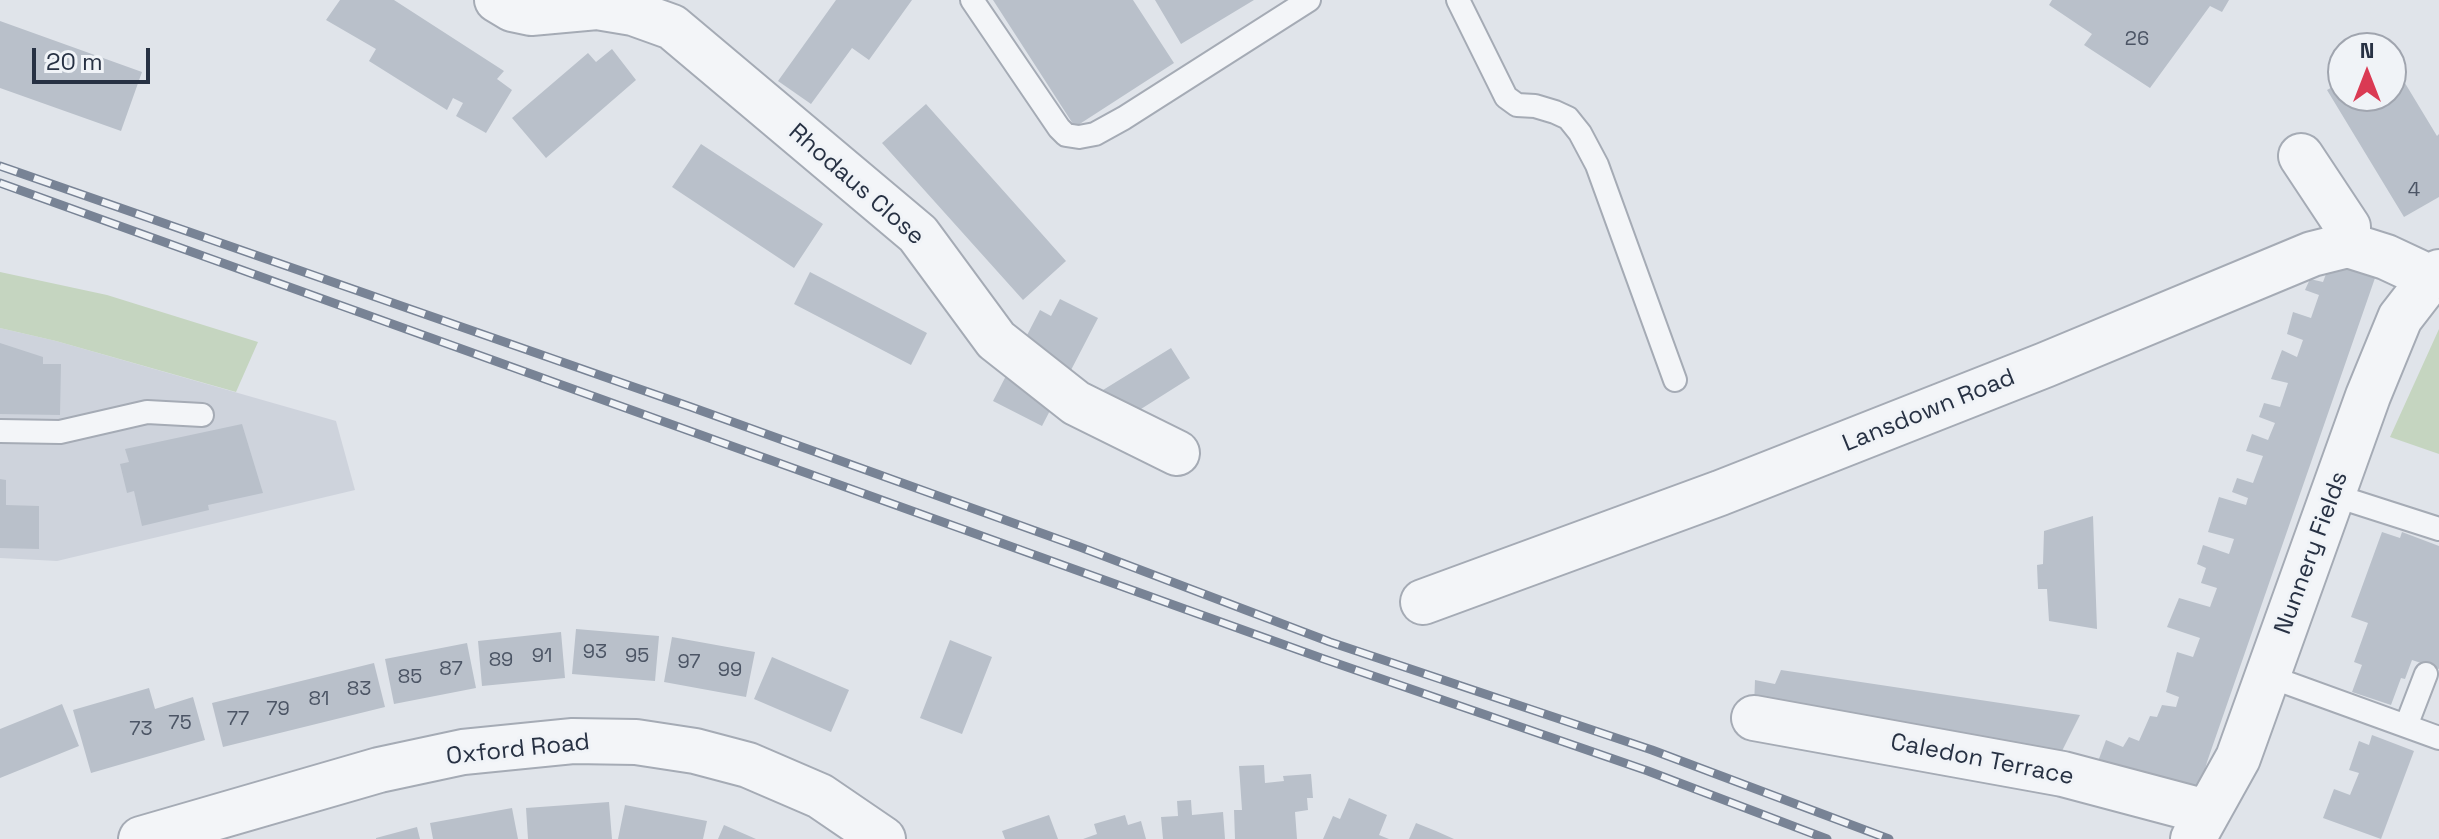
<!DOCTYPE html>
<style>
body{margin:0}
#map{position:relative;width:2439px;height:839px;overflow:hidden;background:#e0e4ea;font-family:"Space Grotesk",sans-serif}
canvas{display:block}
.north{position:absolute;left:2327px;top:32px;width:80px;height:80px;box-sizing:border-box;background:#f0f3f7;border:2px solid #a0a5af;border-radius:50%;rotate:0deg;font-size:22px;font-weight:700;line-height:32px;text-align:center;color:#273143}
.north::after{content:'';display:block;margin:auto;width:28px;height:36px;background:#da3a53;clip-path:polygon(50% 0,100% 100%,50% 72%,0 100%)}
.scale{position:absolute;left:32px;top:48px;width:118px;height:36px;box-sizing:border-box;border:4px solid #273143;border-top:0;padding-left:10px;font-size:24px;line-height:28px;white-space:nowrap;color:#273143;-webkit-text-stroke:6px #f0f3f7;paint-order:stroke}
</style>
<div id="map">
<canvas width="2439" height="839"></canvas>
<div class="north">N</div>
<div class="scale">20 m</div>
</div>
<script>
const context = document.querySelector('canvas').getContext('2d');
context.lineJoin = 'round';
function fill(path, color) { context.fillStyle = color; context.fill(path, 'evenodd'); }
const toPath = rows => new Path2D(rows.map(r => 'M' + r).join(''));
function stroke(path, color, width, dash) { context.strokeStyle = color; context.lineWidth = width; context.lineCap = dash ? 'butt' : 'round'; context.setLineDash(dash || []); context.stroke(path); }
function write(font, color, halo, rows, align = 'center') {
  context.font = font + ' "Space Grotesk",sans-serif'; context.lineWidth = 6; context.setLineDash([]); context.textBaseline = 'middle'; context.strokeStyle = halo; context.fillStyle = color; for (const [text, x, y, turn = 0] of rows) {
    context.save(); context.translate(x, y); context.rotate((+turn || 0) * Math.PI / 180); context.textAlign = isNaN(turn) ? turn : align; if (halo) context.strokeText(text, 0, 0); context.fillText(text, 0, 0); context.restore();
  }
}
fill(toPath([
 [0,328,56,341,336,421,355,490,57,561,0,558]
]), '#ced3dc');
fill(toPath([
 [0,272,107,295,258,342,236,392,56,341,0,328],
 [2439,329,2439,454,2390,437]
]), '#c5d5c0');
fill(toPath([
 [340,0,394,0,504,71,497,79,512,90,486,133,456,116,463,103,453,98,447,110,369,61,376,49,326,20],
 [836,0,912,0,869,60,852,48,811,104,778,81],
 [993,0,1133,0,1174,63,1075,127],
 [1155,0,1254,0,1181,44],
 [2052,0,2229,0,2222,12,2210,6,2150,88,2084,45,2092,34,2049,5],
 [0,21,142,72,121,131,0,88],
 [612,49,636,80,546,158,512,118,588,53,596,62],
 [2391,60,2437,136,2439,134,2439,197,2404,217,2327,90,2343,81,2343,96,2391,96],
 [926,104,1066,261,1023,300,882,143],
 [701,144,823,224,794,268,672,187],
 [2345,268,2375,278,2207,762,2198,796,2097,764,2106,740,2123,747,2129,737,2139,741,2150,716,2157,717,2162,705,2176,707,2179,697,2166,692,2177,652,2193,657,2200,638,2167,627,2179,598,2210,607,2217,588,2201,583,2206,568,2197,564,2203,545,2229,554,2234,539,2208,532,2219,497,2246,505,2248,498,2232,492,2237,478,2253,483,2263,456,2246,451,2252,434,2268,440,2275,423,2259,417,2264,403,2280,407,2288,383,2271,379,2282,350,2297,357,2303,340,2287,334,2293,312,2311,318,2319,295,2305,290,2310,279,2323,282,2326,274],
 [810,272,927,333,911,365,794,304],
 [1060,299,1098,318,1042,426,993,401,1040,310,1051,316],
 [0,343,43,357,43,364,61,364,60,415,0,414],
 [1171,348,1190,378,1122,421,1103,390],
 [242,424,263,493,208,505,209,510,142,526,134,491,127,493,120,464,129,462,125,449],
 [0,479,6,480,6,505,39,506,39,549,0,548],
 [2093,516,2097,629,2049,621,2047,589,2038,589,2037,565,2043,564,2044,531],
 [2382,532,2400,538,2402,532,2439,546,2439,669,2412,660,2405,679,2401,678,2391,705,2352,692,2362,665,2354,662,2368,623,2351,617],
 [576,629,659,636,655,681,572,674],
 [561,632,565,678,482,686,478,641],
 [672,637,755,652,746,697,664,682],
 [950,640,992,657,962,734,920,718],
 [467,643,476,688,394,704,385,659],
 [772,657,849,690,831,732,754,699],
 [374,663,385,707,223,747,212,703],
 [1781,670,2080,715,2058,759,1754,707,1755,680,1775,684],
 [149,688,155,709,193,697,205,740,91,773,73,710],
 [62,704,79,746,0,778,0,729],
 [2372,735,2414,751,2381,839,2323,818,2334,789,2350,795,2359,773,2349,770,2359,741,2369,745],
 [1264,765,1265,783,1284,781,1283,776,1311,774,1313,798,1307,798,1308,810,1295,812,1297,839,1235,839,1234,810,1242,810,1239,766],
 [1349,798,1387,815,1379,835,1389,839,1323,839,1333,816,1340,819],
 [1191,800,1192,815,1223,812,1225,839,1163,839,1161,817,1178,816,1177,801],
 [609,802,612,839,528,839,526,808],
 [625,805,707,821,703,839,618,839],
 [512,808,518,839,433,839,430,823],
 [1049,815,1058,839,1005,839,1002,831],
 [1125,815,1128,825,1141,821,1146,839,1083,839,1097,834,1094,824],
 [1416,823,1436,831,1454,839,1409,839],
 [724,825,756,839,718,839],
 [417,827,420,839,376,839,376,838]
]), '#b9c0ca');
const service = toPath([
 [972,0,1059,128,1066,135,1079,137,1095,134,1124,118,1309,0],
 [1458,0,1506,97,1517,105,1535,106,1555,112,1568,118,1580,133,1597,165,1675,380],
 [0,431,60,432,147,412,202,415],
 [2333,495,2439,529],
 [2268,676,2439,738],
 [2406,726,2426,674]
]);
const minor = toPath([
 [497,0,512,9,531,13,597,7,633,13,672,27,918,234,996,340,1076,403,1177,453],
 [2301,156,2348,227,2348,245],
 [1423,602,1720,493,2045,365,2312,254,2348,245,2386,257,2431,278],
 [1754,718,2063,774,2206,812],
 [141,839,379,770,463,752,573,741,636,742,695,751,748,765,820,796,883,839],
 [2193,839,2238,758,2368,396,2400,318,2431,278,2439,272]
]);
stroke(service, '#a5abb5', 26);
stroke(minor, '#a5abb5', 48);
stroke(service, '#f3f5f8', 22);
stroke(minor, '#f3f5f8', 44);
const rail = toPath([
 [0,166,691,407,1080,547,1330,642,1652,750,1889,839],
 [0,183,1321,658,1648,771,1827,839]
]);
stroke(rail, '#788395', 9);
stroke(rail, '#f0f3f7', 6, [18]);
write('20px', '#4c5565', null, [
 ["26",2137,40],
 ["4",2414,191],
 ["93",595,653],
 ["91",542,657],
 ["95",637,657],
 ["89",501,661],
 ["97",689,663],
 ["87",451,670],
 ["99",730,671],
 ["85",410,678],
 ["83",359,690],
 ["81",319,700],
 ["79",278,710],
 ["77",238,720],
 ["75",180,724],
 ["73",141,730]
]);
write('24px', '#273143', '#f0f3f7', [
 ["Rhodaus Close",856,185,41],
 ["Lansdown Road",1929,411,-22],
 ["Nunnery Fields",2312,553,-70],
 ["Oxford Road",518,750,-6],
 ["Caledon Terrace",1982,760,11]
]);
</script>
